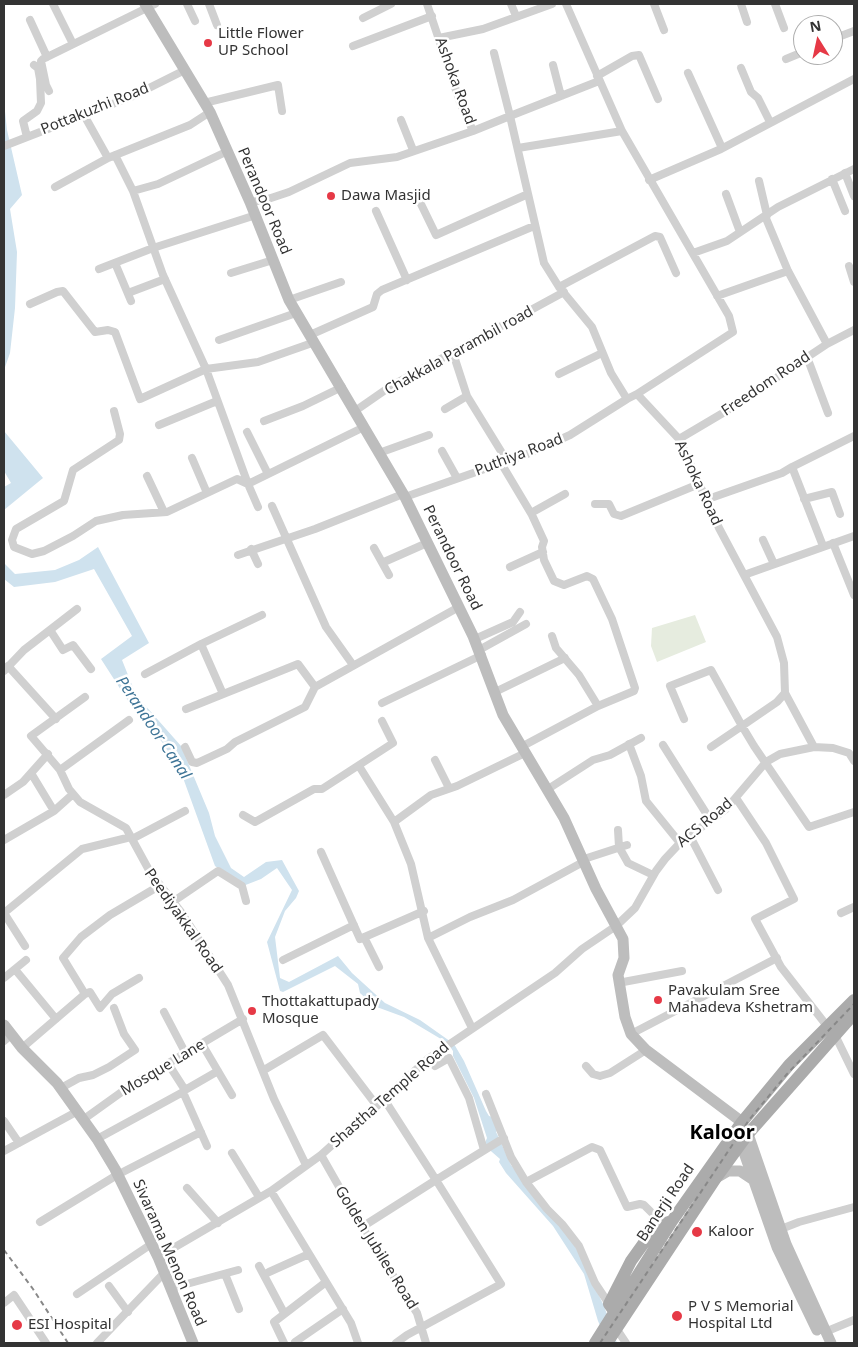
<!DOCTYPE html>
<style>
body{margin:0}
#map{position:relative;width:858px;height:1347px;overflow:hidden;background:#fff;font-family:"Noto Sans",sans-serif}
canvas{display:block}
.frame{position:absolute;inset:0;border:5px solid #333;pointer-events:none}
.north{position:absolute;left:793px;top:15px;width:50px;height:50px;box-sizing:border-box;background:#fff;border:1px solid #adadad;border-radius:50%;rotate:350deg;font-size:14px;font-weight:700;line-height:20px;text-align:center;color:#333}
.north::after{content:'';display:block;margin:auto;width:18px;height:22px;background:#e63946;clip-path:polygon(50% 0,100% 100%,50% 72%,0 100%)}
</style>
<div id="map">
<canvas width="858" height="1347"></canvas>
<div class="frame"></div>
<div class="north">N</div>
</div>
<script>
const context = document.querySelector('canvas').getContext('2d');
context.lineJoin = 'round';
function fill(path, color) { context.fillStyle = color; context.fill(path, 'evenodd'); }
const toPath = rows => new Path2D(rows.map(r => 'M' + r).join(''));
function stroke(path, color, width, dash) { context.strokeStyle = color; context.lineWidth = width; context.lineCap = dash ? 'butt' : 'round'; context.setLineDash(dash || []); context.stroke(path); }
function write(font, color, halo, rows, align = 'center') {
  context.font = font + ' "Noto Sans",sans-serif'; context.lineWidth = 5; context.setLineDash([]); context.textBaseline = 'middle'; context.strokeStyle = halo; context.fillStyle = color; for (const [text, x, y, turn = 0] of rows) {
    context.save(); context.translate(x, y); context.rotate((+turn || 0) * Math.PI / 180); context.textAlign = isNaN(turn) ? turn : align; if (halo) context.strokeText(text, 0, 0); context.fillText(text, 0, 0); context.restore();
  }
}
fill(toPath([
 [695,615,706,642,657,662,651,646,652,628]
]), '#e6ecdf');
fill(toPath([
 [4,102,7,130,22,195,10,209,17,252,15,308,10,353,4,370],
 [4,431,43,478,4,510,4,487,11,483,4,471],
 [98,547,149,643,122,660,136,695,181,746,209,813,215,836,231,868,244,877,266,862,282,860,299,891,296,898,285,911,275,937,280,978,289,982,338,956,352,973,385,1003,420,1020,454,1044,464,1061,486,1111,489,1116,493,1117,498,1130,496,1132,498,1136,511,1165,573,1242,604,1306,617,1343,608,1343,598,1321,584,1274,553,1226,506,1173,499,1162,500,1159,484,1145,487,1138,474,1098,453,1056,453,1051,446,1042,404,1017,374,1006,360,993,358,984,335,966,283,992,280,991,267,942,292,890,277,868,261,879,243,886,215,866,182,775,162,742,128,701,101,659,132,636,94,569,55,582,14,587,4,579,4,563,15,574,55,570,79,560]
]), '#cfe2ee');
stroke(toPath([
 [53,4,73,44],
 [187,4,195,21],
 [209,4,217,25],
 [427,4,460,102,473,131,510,116,544,263,559,287,592,327,611,373,627,399,637,394,679,439,719,528,777,637,784,663,785,693,814,747,833,748,849,753,854,761],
 [511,4,516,16],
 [566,4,622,131],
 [654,4,664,30],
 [741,4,747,22],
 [775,4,784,28],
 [363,18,391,4],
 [30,20,47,57],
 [439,38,483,29,552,4],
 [833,39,854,31],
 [353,46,432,16],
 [494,53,510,116,599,81],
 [786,59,803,52],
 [553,65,561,96],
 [741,68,751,92,758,98,770,122],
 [688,73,722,148],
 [597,76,632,56,639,55,658,99],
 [49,91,46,85,41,61,43,59,155,4],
 [204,103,278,85,282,111],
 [401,120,413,150],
 [27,137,23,121,37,111,41,103,40,79,38,68,34,65],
 [4,146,133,96,185,70],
 [518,148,622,131,729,316,733,332,637,394],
 [115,155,133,191,163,275,206,369,248,484,258,507],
 [108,158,190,125,210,112],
 [845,173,854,196],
 [832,179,845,211],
 [649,180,721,149,854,79],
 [759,181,767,215],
 [55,187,108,158,84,115],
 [133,191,158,184,228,151],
 [726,194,740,232],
 [419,200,436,235,528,194],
 [250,202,265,200,289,192,350,163,397,157,473,131],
 [376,211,407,280],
 [765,216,788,271,827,344],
 [693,253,727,241,778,207,854,169],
 [115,263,131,301],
 [849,266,854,282],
 [99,269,153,248,256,215],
 [231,273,273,260],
 [559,287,655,236,660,237,676,273],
 [128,293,165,279],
 [717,296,788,271],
 [289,300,341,282],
 [30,304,57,292,63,291,95,332,108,330,115,332,140,399,206,369,258,362,315,342],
 [310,335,373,307,377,294,382,290,534,226],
 [219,340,296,313],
 [453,353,467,396,507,461],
 [807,357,828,413],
 [559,374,602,353],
 [445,409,467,396],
 [114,411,120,434,119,440,73,470,64,501,16,529,12,540,14,547,32,554,44,551,73,536,96,521,123,515,167,512,237,479,248,484,364,427],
 [355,411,391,386,564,292],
 [264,421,303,406,342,387],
 [159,425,217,401],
 [247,432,268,474],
 [679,439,728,410,827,344,854,330],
 [442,451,457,478],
 [379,453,429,435],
 [192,458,207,493],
 [501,463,532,515,544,541,542,547,544,560,554,581,564,585,587,576,593,579,612,619,635,688,634,691,598,706,521,747],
 [147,476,164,512],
 [405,497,530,453,570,435,627,399],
 [708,499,782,473,792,467],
 [804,499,832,492,840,514],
 [595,504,609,504,614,514,621,516,699,484],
 [272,506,326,627,353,665],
 [531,513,565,494],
 [763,540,774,564],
 [833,543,854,595],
 [823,546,792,467,854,436],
 [374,548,389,575],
 [251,549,258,564],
 [238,555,315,529,403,494],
 [384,562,427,543],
 [510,567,543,552],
 [744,575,854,536],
 [50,630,63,650,73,645,91,669],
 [552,636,556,648,579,675,598,706],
 [475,639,513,622,520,612],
 [201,644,223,694],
 [479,650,526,624],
 [8,666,56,719],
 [4,671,24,650,77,609],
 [145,674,201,644,262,615],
 [495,692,565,658],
 [785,693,777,702,742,726,754,746,809,827,854,812],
 [85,697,31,736,60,770,69,789,80,802,126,828,150,872,181,912,228,985,274,1099,306,1165],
 [382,703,482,655],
 [186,709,298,664,315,687],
 [684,719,670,686,711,670,742,726,711,747],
 [629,744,641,776,646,801,680,843],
 [663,745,711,821],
 [185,747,192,762,197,763,227,749,235,742,305,707,315,687,459,607],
 [435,760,449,788],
 [359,766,394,822,411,864,428,938,472,1028],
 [60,770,129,720],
 [31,773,54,811],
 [548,789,593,760,610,755,641,738],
 [4,795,23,782,48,754],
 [736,798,766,843,794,899,755,919,781,967,827,1026],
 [243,815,255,822,314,789,322,789,393,743,382,721],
 [394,822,431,795,457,786,525,753],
 [618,830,619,847,628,863,653,875],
 [690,836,718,890],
 [132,839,185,811],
 [4,840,54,811,73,794],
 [321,852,360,939,424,911],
 [584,859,627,845],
 [174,901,218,871,242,886,246,901],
 [4,913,82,849,131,837],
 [4,913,25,946],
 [841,913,854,907],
 [364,937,379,967],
 [428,938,470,917,513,900,585,861],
 [283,960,354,925],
 [18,973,56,1019],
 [4,978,26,960],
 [618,983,682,971],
 [85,994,90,992,100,1008,112,994,139,978],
 [164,1012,186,1054],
 [631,1034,777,958],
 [835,1035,854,1074],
 [4,1041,11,1035],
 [202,1044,232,1095],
 [22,1048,85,994,63,958,81,937,110,915,159,886],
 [429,1058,435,1066,449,1058,469,1098,484,1150],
 [169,1065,185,1090,218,1071],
 [586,1066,593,1074,600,1076,610,1073,646,1050],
 [264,1070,323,1035,377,1106],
 [61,1088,79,1078,93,1075,109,1067,135,1050,124,1034,114,1008],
 [486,1094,511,1157,526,1182],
 [84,1119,130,1086,243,1019],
 [4,1121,19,1143],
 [97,1139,183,1092,207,1146],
 [4,1151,78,1111],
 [232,1153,259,1197],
 [321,1155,362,1227,417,1313,426,1343],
 [187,1188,218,1223],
 [271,1191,351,1323,358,1343],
 [40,1222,117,1175,201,1132],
 [362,1227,436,1180,384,1099],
 [781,1229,799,1222,854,1207],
 [158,1257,271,1191,321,1155,429,1058,555,973,582,949,616,926,635,908,656,871,665,859,680,843,726,809,766,762,780,754,814,747],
 [259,1266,284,1313],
 [269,1272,309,1254],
 [225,1274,239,1309],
 [109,1286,128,1312],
 [172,1288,238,1270],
 [77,1294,150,1245],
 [4,1303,14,1295,46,1343],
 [609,1304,595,1283,579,1246,562,1224,547,1209,526,1182,592,1147,600,1150,627,1207,640,1204,644,1205,663,1224],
 [616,1328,626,1343],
 [825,1332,854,1320],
 [295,1342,343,1309],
 [97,1343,165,1272],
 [284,1343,274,1322,326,1282],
 [396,1343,407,1335,501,1284,436,1180,504,1138]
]), '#d0d0d0', 8);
stroke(toPath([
 [145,4,210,112,250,202,289,300,405,497,473,636,503,715,564,818,596,889,623,939,624,958,618,975,625,1017,631,1034,646,1050,742,1122],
 [4,1025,22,1048,57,1083,97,1139,115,1169,158,1257,193,1343],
 [748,1134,786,1244,831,1343],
 [741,1144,777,1247,817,1330],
 [716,1178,728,1171,740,1171,755,1181]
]), '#bdbdbd', 11);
stroke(toPath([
 [614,1311,609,1304,631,1261,651,1233,663,1224,672,1221],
 [595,1343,672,1221,742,1122,789,1065,854,1000],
 [607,1343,716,1178,748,1134,854,1014]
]), '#ababab', 12);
stroke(toPath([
 [4,1250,33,1289,68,1343],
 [600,1343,749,1120,787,1074,854,1004]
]), '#888', 2, [5, 4]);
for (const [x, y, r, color] of [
 [208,43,5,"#e63946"],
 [331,196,5,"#e63946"],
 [658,1000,5,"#e63946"],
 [252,1011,5,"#e63946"],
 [697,1232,6,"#e63946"],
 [677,1316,6,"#e63946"],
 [17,1325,6,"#e63946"]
]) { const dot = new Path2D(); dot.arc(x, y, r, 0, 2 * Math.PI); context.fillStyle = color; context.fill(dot); stroke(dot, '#fff', 2); }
write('15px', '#333', '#fff', [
 ["Little Flower",218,34],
 ["UP School",218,51],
 ["Dawa Masjid",341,196],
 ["Pavakulam Sree",668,991],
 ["Mahadeva Kshetram",668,1008],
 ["Thottakattupady",262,1002],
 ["Mosque",262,1019],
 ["Kaloor",708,1232],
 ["P V S Memorial",688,1307],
 ["Hospital Ltd",688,1324],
 ["ESI Hospital",28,1325]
], 'left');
write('15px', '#333', '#fff', [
 ["Ashoka Road",455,81,70],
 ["Pottakuzhi Road",95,109,-22],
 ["Perandoor Road",264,201,67],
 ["Chakkala Parambil road",459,351,-29],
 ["Freedom Road",766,384,-34],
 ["Puthiya Road",519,455,-21],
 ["Ashoka Road",698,483,65],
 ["Perandoor Road",452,558,64],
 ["ACS Road",705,823,-40],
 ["Peediyakkal Road",183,921,55],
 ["Mosque Lane",163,1068,-31],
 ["Shastha Temple Road",390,1095,-41],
 ["Banerji Road",666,1203,-56],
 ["Golden Jubilee Road",376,1248,58],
 ["Sivarama Menon Road",169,1253,66]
]);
write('italic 16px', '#3f7597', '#fff', [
 ["Perandoor Canal",153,728,56]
]);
write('bold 20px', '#000', '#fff', [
 ["Kaloor",722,1133]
]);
</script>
